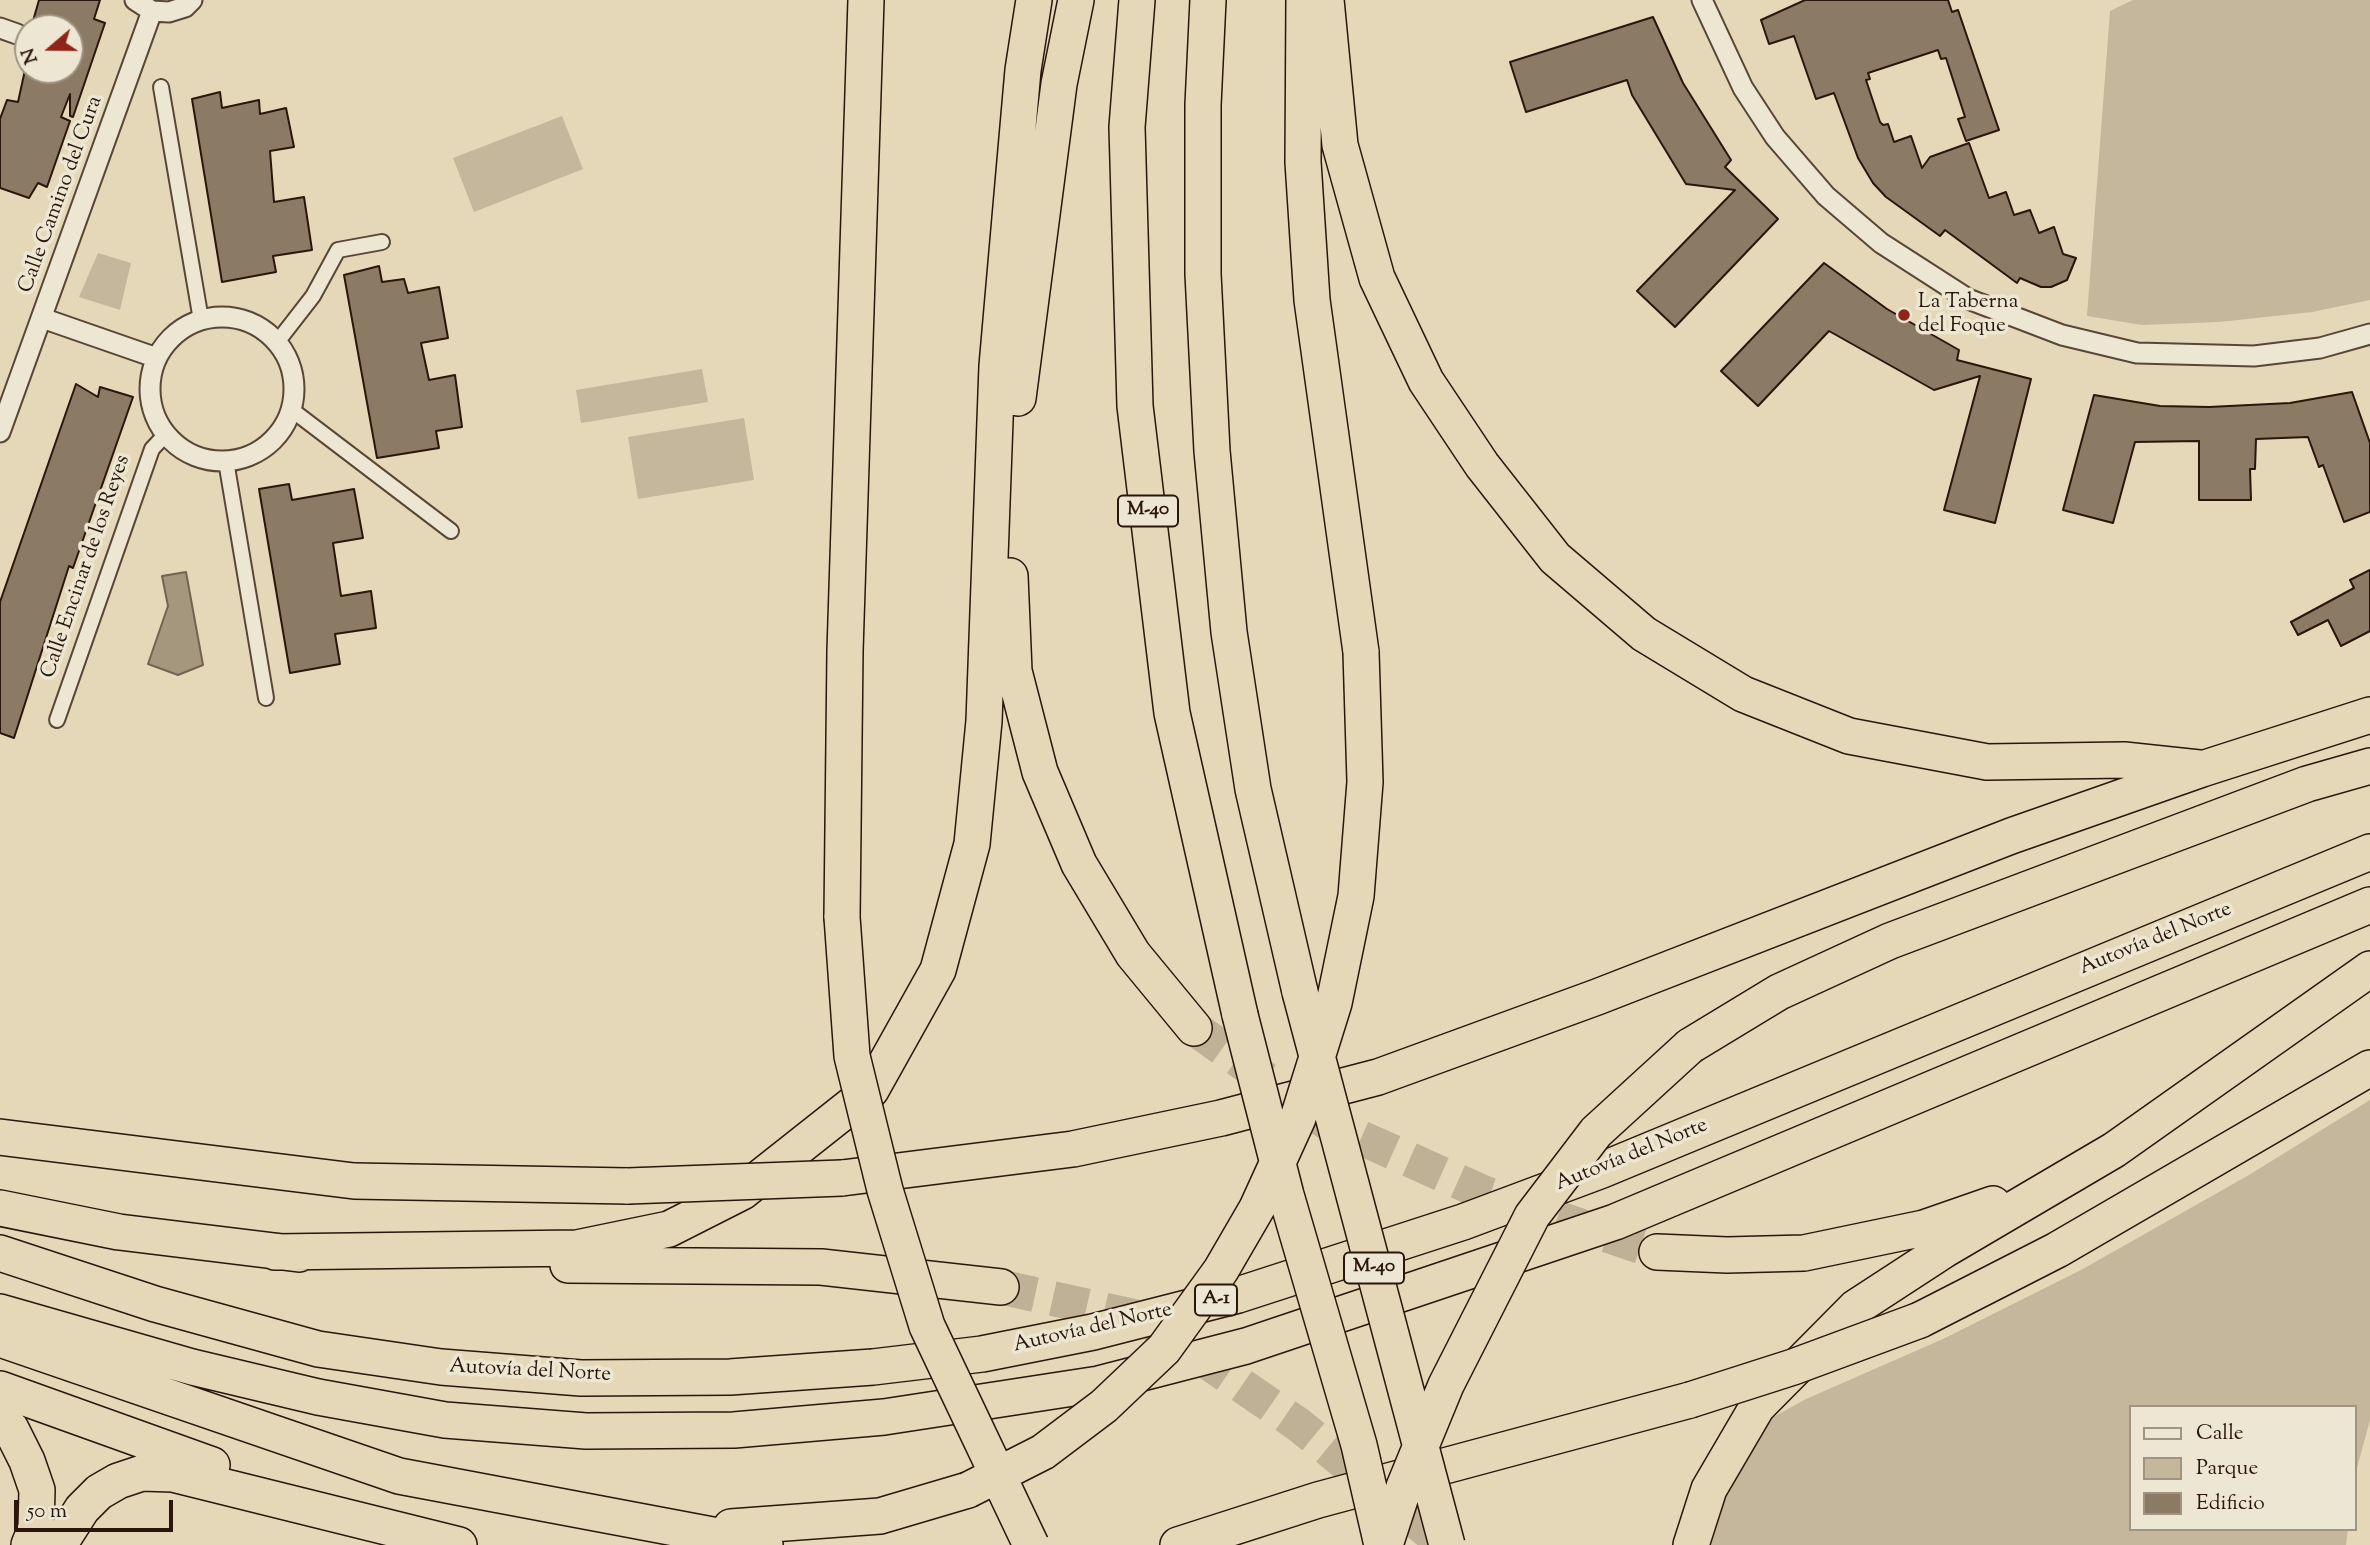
<!DOCTYPE html>
<meta charset="utf-8">
<style>
body{margin:0}
#map{position:relative;width:2370px;height:1545px;overflow:hidden;background:#e4d8b9;font-family:"Sorts Mill Goudy",serif}
canvas{display:block}
.legend{position:absolute;left:2129px;top:1405px;width:228px;height:126px;box-sizing:border-box;background:#ede6d2;border:2px solid #9f9382;margin:0;padding:9px 12px;list-style:none;font-size:21px;color:#2a160b}
.legend li{display:flex;align-items:center;gap:14px;height:35px}
.legend b{width:35px;border:2px solid #9f9382}
.north{position:absolute;left:14px;top:14px;width:70px;height:70px;box-sizing:border-box;background:#ede6d2;border:2px solid #9f9382;border-radius:50%;rotate:250deg;font-size:19px;font-weight:700;line-height:28px;text-align:center;color:#2a160b}
.north::after{content:'';display:block;margin:auto;width:24px;height:32px;background:#8f2418;clip-path:polygon(50% 0,100% 100%,50% 72%,0 100%)}
.scale{position:absolute;left:14px;top:1500px;width:159px;height:32px;box-sizing:border-box;border:4px solid #2a160b;border-top:0;padding-left:9px;font-size:21px;line-height:24px;white-space:nowrap;color:#2a160b;-webkit-text-stroke:5px #ede6d2;paint-order:stroke}
</style>
<div id="map">
<canvas width="2370" height="1545"></canvas>
<ul class="legend">
<li><b style="height:9px;background:#ede6d2"></b>Calle</li>
<li><b style="height:19px;background:#c4b79b"></b>Parque</li>
<li><b style="height:19px;background:#8b7b65"></b>Edificio</li>
</ul>
<div class="north">N</div>
<div class="scale">50 m</div>
</div>
<script>
const context = document.querySelector('canvas').getContext('2d');
context.lineJoin = 'round';
function fill(path, color) { context.fillStyle = color; context.fill(path, 'evenodd'); }
const toPath = rows => new Path2D(rows.map(r => 'M' + r).join(''));
function stroke(path, color, width, dash) { context.strokeStyle = color; context.lineWidth = width; context.lineCap = dash ? 'butt' : 'round'; context.setLineDash(dash || []); context.stroke(path); }
function write(font, color, halo, rows, align = 'center') {
  context.font = font + ' "Sorts Mill Goudy",serif'; context.lineWidth = 7; context.setLineDash([]); context.textBaseline = 'middle'; context.strokeStyle = halo; context.fillStyle = color; for (const [text, x, y, turn = 0] of rows) {
    context.save(); context.translate(x, y); context.rotate((+turn || 0) * Math.PI / 180); context.textAlign = isNaN(turn) ? turn : align; if (halo) context.strokeText(text, 0, 0); context.fillText(text, 0, 0); context.restore();
  }
}
fill(toPath([
 [2133,0,2370,0,2370,300,2312,312,2219,322,2142,325,2087,316,2110,11],
 [562,116,583,169,474,212,453,158],
 [98,253,131,263,120,310,79,297],
 [702,369,708,402,581,423,576,390],
 [744,418,754,480,638,499,628,437],
 [2370,1100,2370,1420,2354,1479,2354,1407,2130,1407,2130,1529,2348,1529,2346,1545,1711,1545,1726,1496,1768,1420,1806,1399,1943,1339,2081,1270,2249,1175]
]), '#c4b79b');
const water = toPath([
 [186,572,203,665,178,675,148,664,168,606,162,576,186,572]
]);
fill(water, '#a5967e');
stroke(water, '#746350', 2);
const building = toPath([
 [39,0,100,0,94,19,105,23,73,117,70,116,70,94,61,117,70,121,47,187,38,183,29,198,0,188,0,119,7,100,18,102,25,70,70,70,70,28,31,28,39,0],
 [1805,0,1948,0,1952,12,1958,10,1999,130,1966,141,1958,119,1965,117,1946,58,1941,59,1938,50,1868,73,1870,79,1866,80,1880,122,1883,125,1888,124,1894,142,1911,136,1922,168,1930,157,1969,143,1989,198,2006,192,2014,215,2030,210,2039,233,2054,227,2063,254,2076,258,2067,280,2051,287,2041,287,2020,278,2017,283,1945,230,1940,236,1886,197,1873,183,1858,158,1834,93,1816,99,1794,36,1769,44,1761,20,1805,0],
 [1653,17,1683,83,1731,160,1725,167,1778,219,1675,327,1637,291,1735,190,1686,184,1632,95,1627,80,1526,112,1510,62,1653,17],
 [220,92,222,108,259,100,260,114,286,108,294,147,270,151,274,202,304,197,312,250,273,256,276,272,222,282,192,99,220,92],
 [1824,263,1887,309,1959,350,1957,360,2031,379,1995,523,1944,510,1980,376,1934,390,1829,331,1758,406,1721,371,1824,263],
 [379,266,382,282,404,279,408,293,439,287,448,338,421,343,429,380,455,375,462,427,436,431,439,448,377,458,344,275,379,266],
 [76,384,98,397,100,387,133,397,73,568,69,566,14,738,0,733,0,602,76,384],
 [2352,392,2370,443,2370,512,2344,522,2323,465,2319,467,2308,437,2256,439,2255,469,2250,469,2251,500,2199,500,2199,441,2135,442,2113,523,2063,510,2094,395,2160,406,2209,407,2290,403,2352,392],
 [289,484,292,500,354,489,363,538,333,543,341,596,371,591,376,628,335,634,340,664,290,673,259,489,289,484],
 [2370,570,2370,631,2341,646,2328,620,2298,635,2291,622,2354,588,2350,580,2370,570]
]);
fill(building, '#8b7b65');
stroke(building, '#2a160b', 2);
stroke(toPath([
 [1194,1028,1271,1083],
 [1314,1114,1328,1123,1484,1193,1657,1252],
 [1001,1287,1145,1319,1299,1425,1445,1545]
]), '#bfb196', 35, [35, 18]);
const pedestrian = toPath([
 [161,87,201,320],
 [278,341,313,296,338,250,382,242],
 [292,410,451,531],
 [226,461,266,698],
 [57,720,152,449,166,434]
]);
const minor = toPath([
 [135,0,152,11,169,12,185,7,192,0],
 [1702,0,1743,88,1775,137,1826,196,1881,243,1968,299,2062,335,2137,353,2254,356,2320,348,2370,334],
 [0,28,17,34],
 '150 389a72 72 0 1 1 144 0a72 72 0 1 1-144 0Z',
 [42,318,157,358],
 [0,432,152,11]
]);
const motorway = toPath([
 [1137,0,1127,127,1135,406,1172,713,1240,1015],
 [1208,0,1203,105,1203,274,1212,451,1229,632,1253,789,1300,992],
 [1304,0,1303,162,1312,300,1361,652],
 [1326,0,1340,145,1377,278,1426,381,1482,465,1555,558,1644,634,1743,694,1849,736,1987,762,2124,760,2199,768],
 [1018,398,1059,84,1076,0],
 [1010,576,1014,671,1040,772,1079,864,1133,954,1194,1028],
 [842,917,845,651,866,0],
 [1690,1046,1779,992,1890,941,2307,784,2370,766],
 [0,1137,354,1181,628,1186],
 [842,1178,1073,1149,1221,1118,1378,1077,1597,997,2011,836,2202,769,2370,715],
 [0,1208,119,1232,299,1254],
 [275,1252,577,1248,669,1229,742,1192,871,1090,938,970,972,844,984,721,997,366,1023,70,1034,0],
 [1657,1252,1727,1255,1804,1253,1924,1228,1993,1204],
 [0,1253,155,1304,318,1349,441,1367,581,1378,730,1377,873,1367,982,1354,1093,1332,1238,1295,1463,1222,1602,1170,2370,852],
 [568,1265,821,1267,1001,1287],
 [0,1312,192,1367,318,1397,445,1420,586,1431,734,1430,884,1417,1099,1384,1246,1346,1615,1222,2370,905],
 [1920,1320,2057,1250,2370,1068],
 [0,1339,399,1476,765,1545],
 [0,1389,212,1465],
 [0,1421,11,1429,27,1461,37,1490,36,1528,29,1545],
 [731,1527,880,1516,968,1490],
 [59,1545,82,1509,99,1492,118,1481,142,1473,173,1474,459,1545],
 [1178,1545,1318,1500,1690,1400],
 [1691,1545,1709,1489,1757,1407,1855,1308,1944,1250,2114,1150,2370,969]
]);
stroke(pedestrian, '#584636', 18);
stroke(minor, '#584636', 23);
stroke(motorway, '#2a160b', 38);
stroke(pedestrian, '#ede6d2', 14);
stroke(minor, '#ede6d2', 19);
stroke(motorway, '#e4d8b9', 35);
const motorwayBridge = toPath([
 [842,917,852,1056,885,1190,927,1326,1031,1545],
 [1300,992,1447,1545],
 [1240,1015,1286,1195,1359,1445,1382,1545],
 [628,1186,842,1178],
 [1690,1400,1793,1367,1920,1320],
 [968,1490,1043,1452,1104,1406,1164,1349,1221,1270,1257,1208,1298,1118,1334,1003,1356,896,1365,782,1361,652],
 [1385,1545,1404,1487,1446,1385,1532,1216,1596,1132,1690,1046]
]);
stroke(motorwayBridge, '#2a160b', 38, []);
stroke(motorwayBridge, '#e4d8b9', 35);
for (const [x, y, r, color] of [
 [1904,315,7,"#8f2418"]
]) { const dot = new Path2D(); dot.arc(x, y, r, 0, 2 * Math.PI); context.fillStyle = color; context.fill(dot); stroke(dot, '#ede6d2', 2.5); }
for (const [x, y, w] of [
 [1148,511,60],
 [1374,1268,60],
 [1216,1300,42]
]) { const box = new Path2D(); box.roundRect(x - w / 2, y - 15.5, w, 31, 5); context.fillStyle = '#ede6d2'; context.fill(box); stroke(box, '#2a160b', 2); }
write('bold 19px', '#2a160b', null, [
 ["M-40",1148,511],
 ["M-40",1374,1268],
 ["A-1",1216,1300]
]);
write('21px', '#2a160b', '#ede6d2', [
 ["Calle Camino del Cura",62,195,-70],
 ["Calle Encinar de los Reyes",87,567,-71],
 ["Autovía del Norte",2156,940,-22],
 ["Autovía del Norte",1632,1156,-22],
 ["Autovía del Norte",1093,1329,-13],
 ["Autovía del Norte",530,1372,3]
]);
write('21px', '#2a160b', '#ede6d2', [
 ["La Taberna",1918,303],
 ["del Foque",1918,327]
], 'left');
</script>
